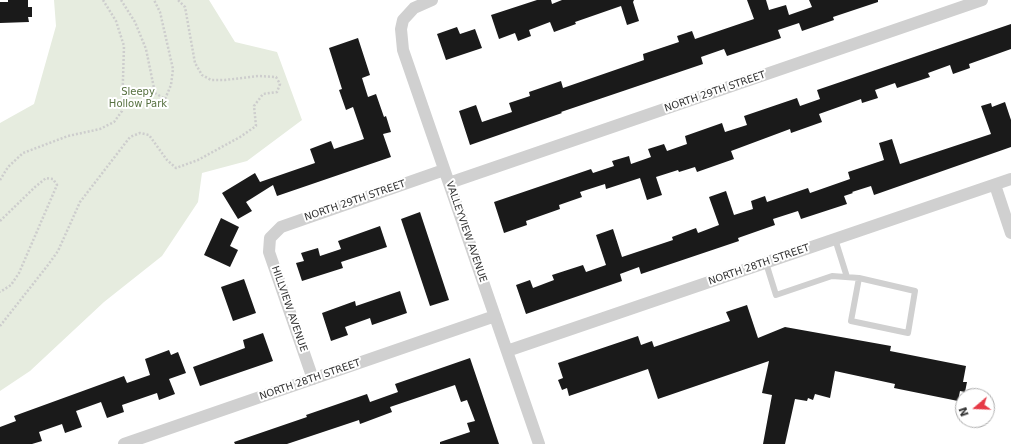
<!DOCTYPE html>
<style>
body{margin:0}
#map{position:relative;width:1011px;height:444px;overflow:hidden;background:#fff;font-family:"DejaVu Sans",sans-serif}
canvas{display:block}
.north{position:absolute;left:955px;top:388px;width:40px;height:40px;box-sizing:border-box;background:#fff;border:1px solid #adadad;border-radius:50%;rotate:251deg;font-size:11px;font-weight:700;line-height:16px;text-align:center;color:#333}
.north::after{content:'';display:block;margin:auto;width:14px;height:18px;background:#e63946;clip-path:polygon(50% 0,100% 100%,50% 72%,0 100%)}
</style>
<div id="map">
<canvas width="1011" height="444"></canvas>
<div class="north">N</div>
</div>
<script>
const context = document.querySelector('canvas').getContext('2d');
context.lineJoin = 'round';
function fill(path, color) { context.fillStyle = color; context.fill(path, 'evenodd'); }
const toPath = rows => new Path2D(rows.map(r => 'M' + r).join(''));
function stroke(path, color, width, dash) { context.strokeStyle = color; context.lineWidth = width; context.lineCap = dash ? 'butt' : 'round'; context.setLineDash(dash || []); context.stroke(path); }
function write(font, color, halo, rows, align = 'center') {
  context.font = font + ' "DejaVu Sans",sans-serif'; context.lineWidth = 4; context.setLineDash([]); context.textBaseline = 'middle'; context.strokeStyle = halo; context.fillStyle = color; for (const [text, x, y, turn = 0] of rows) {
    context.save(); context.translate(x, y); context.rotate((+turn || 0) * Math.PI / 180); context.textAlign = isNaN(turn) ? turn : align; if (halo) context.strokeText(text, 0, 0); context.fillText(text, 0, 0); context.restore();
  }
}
fill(toPath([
 [54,0,209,0,235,42,277,52,302,120,247,161,202,173,198,202,162,256,104,302,30,371,0,391,0,123,34,104,56,26]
]), '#e6ecdf');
fill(toPath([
 [8,0,28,0,28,7,32,7,32,17,28,17,29,22,0,23,0,2,8,2],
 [537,0,551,0,552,4,562,0,634,0,633,2,639,21,627,25,621,6,575,22,576,24,554,32,550,22,529,30,531,36,518,41,515,33,499,39,491,15],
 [747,0,766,0,769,10,786,5,789,15,812,7,809,0,878,0,878,2,833,17,834,20,802,31,799,23,778,30,781,38,727,56,724,49,701,57,703,64,561,112,562,113,470,145,459,111,476,105,482,122,512,112,509,103,530,96,529,92,561,81,563,88,644,60,643,54,679,42,677,36,692,31,695,39,754,19],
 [1011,24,1011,49,969,64,970,68,953,74,950,65,928,73,930,77,897,88,895,83,875,90,878,98,862,103,861,99,819,114,822,122,791,133,790,129,731,151,734,159,697,172,695,167,679,172,678,170,656,177,662,195,647,200,640,178,606,189,605,184,580,192,582,197,559,205,560,209,526,221,527,225,504,233,494,202,591,169,593,173,614,166,612,161,629,156,631,164,651,157,648,149,664,144,667,151,687,144,685,136,722,123,725,132,747,125,744,116,797,98,800,106,820,99,817,90],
 [457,27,460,34,475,29,482,48,446,60,437,34],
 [358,38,370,75,362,78,368,97,376,94,384,117,386,116,391,132,383,134,391,157,277,196,273,185,246,202,252,211,238,219,222,193,255,173,260,182,315,163,310,149,331,141,334,149,364,139,353,107,346,110,339,90,342,89,329,48],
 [1005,102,1011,120,1011,147,874,195,871,186,852,192,853,193,844,196,847,204,801,219,798,211,773,219,775,225,738,238,739,241,641,274,639,267,620,274,622,281,526,314,516,285,530,280,533,288,554,280,552,275,583,265,586,272,606,265,596,235,613,229,622,257,673,240,672,237,696,228,698,233,719,225,709,197,726,191,734,215,753,209,751,201,765,196,767,202,808,188,810,193,850,179,848,172,884,160,879,143,892,139,900,164,991,134,981,106,991,103,992,107],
 [420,212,449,300,430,306,401,219],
 [221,218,239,227,230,246,238,250,230,267,204,255],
 [380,226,387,247,341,262,343,268,302,281,296,263,304,261,301,253,318,248,320,256,341,249,338,241],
 [244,279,256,313,233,321,221,287],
 [400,291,407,313,372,325,370,318,345,327,348,335,331,341,322,313,355,301,356,306],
 [747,305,758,338,785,327,891,346,890,351,966,366,963,382,967,382,965,392,960,391,958,401,894,388,895,384,835,371,830,398,815,394,813,400,808,398,807,401,795,399,785,444,763,444,772,395,762,393,769,361,658,399,648,369,569,396,567,388,562,390,558,380,563,378,558,363,638,336,641,345,652,341,654,347,730,321,726,312],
 [263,333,273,361,200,386,193,367,245,348,243,340],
 [169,350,171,355,178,352,186,373,169,379,175,394,159,400,157,393,122,405,124,412,107,418,101,402,76,411,82,427,65,433,62,424,39,432,42,441,32,444,0,444,0,427,16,421,14,416,124,376,127,383,150,375,145,359],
 [470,358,499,444,440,444,440,442,470,432,467,423,475,421,467,400,461,402,455,385,390,407,392,412,360,424,359,420,287,444,235,444,234,442,307,417,306,415,367,394,370,402,398,392,395,384]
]), '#1a1a1a');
stroke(toPath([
 [121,0,135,22,146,49,155,93,165,99,171,85,173,69,160,12,154,0],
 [0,180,8,167,23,153,68,136,100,129,114,122,122,111,124,46,116,21,103,0],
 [0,221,35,187,46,178,53,179,57,185,19,273,11,285,0,292],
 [0,326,48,265,58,251,80,202,130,137,140,133,149,135,167,160,176,168,198,160,240,137,256,126,254,106,263,94,277,92,280,84,276,77,258,76,225,80,211,80,202,75,195,63,185,7,178,0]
]), '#cdcdcd', 2.5, [2, 2]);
stroke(toPath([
 [835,239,847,277],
 [766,263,776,295,832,276,859,278,915,291,908,333,851,321,859,278]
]), '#d0d0d0', 6);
stroke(toPath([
 [432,0,414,8,403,20,401,29,403,50,539,444],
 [449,183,982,0],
 [995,185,1011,233],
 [507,351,1011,179],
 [313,379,269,252,270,238,281,227,444,170],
 [124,444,495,316]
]), '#d0d0d0', 12);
write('10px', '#56703f', '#fff', [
 ["Sleepy",138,92],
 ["Hollow Park",138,104]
]);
write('10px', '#333', '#fff', [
 ["NORTH 29TH STREET",715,92,-19],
 ["NORTH 29TH STREET",355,201,-19],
 ["VALLEYVIEW AVENUE",466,232,71],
 ["NORTH 28TH STREET",759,265,-19],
 ["HILLVIEW AVENUE",289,309,71],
 ["NORTH 28TH STREET",310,380,-19]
]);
</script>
